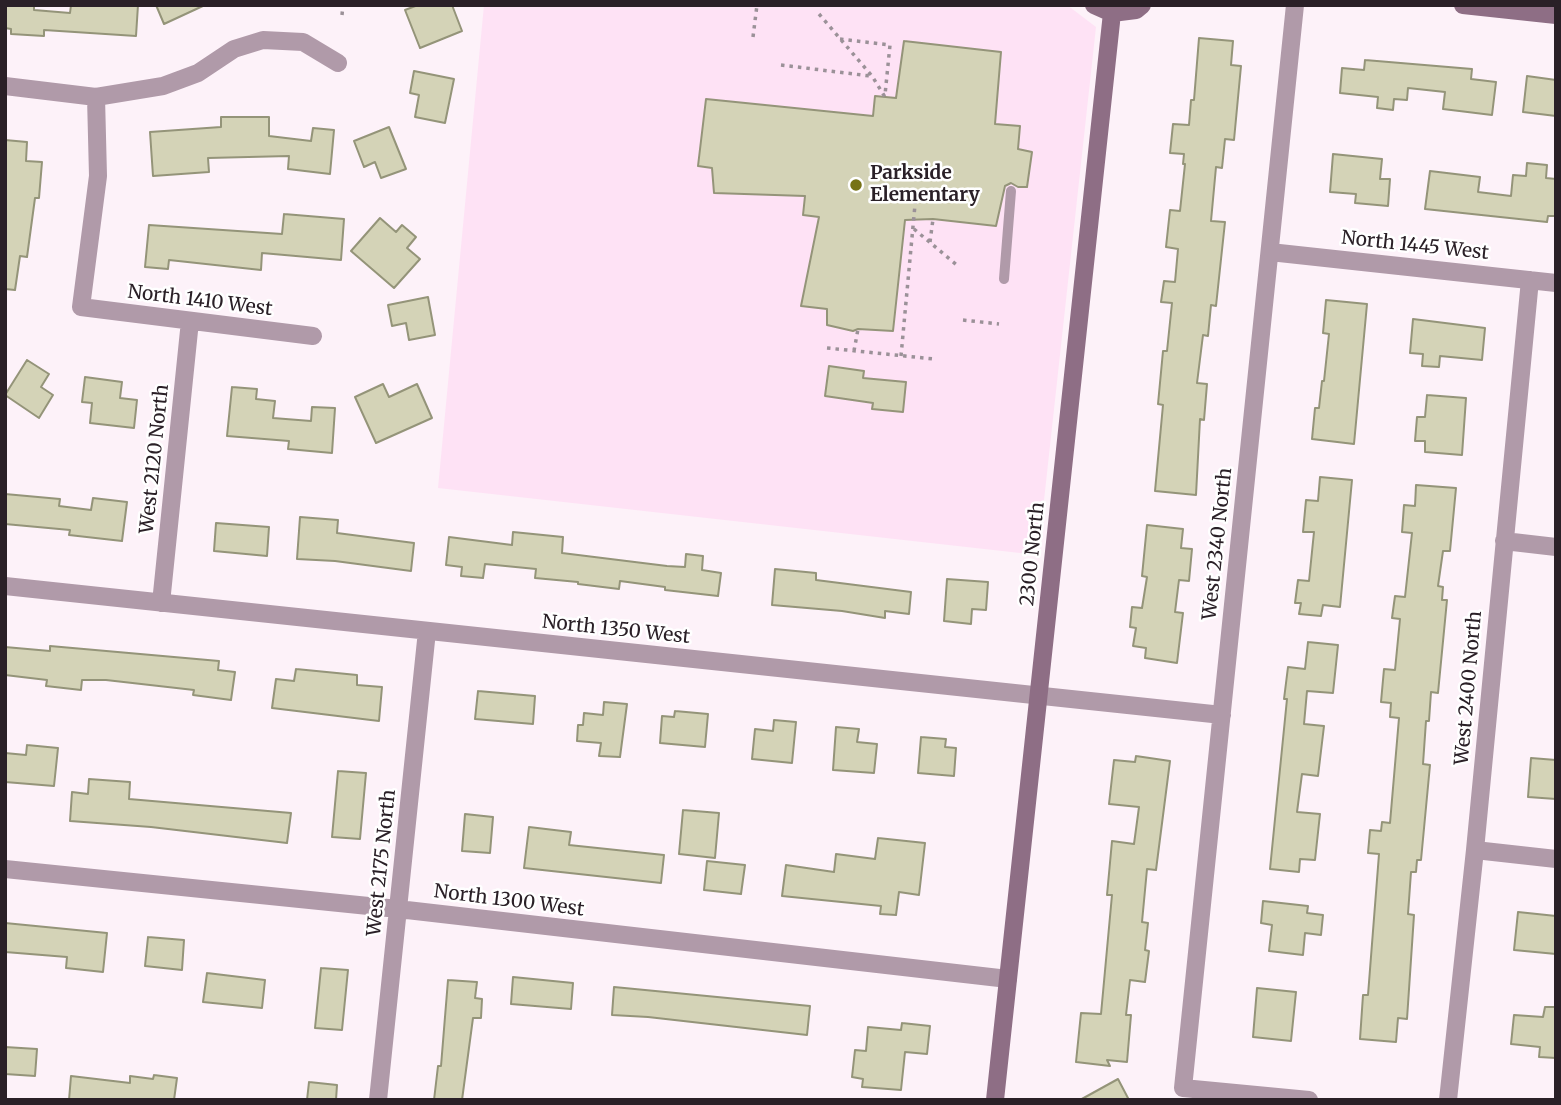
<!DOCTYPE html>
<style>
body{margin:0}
#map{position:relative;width:1561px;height:1105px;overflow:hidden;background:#fdf2f9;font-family:Merriweather,serif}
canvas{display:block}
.frame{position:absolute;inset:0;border:7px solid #2a2027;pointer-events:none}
</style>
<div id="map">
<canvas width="1561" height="1105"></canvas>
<div class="frame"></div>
</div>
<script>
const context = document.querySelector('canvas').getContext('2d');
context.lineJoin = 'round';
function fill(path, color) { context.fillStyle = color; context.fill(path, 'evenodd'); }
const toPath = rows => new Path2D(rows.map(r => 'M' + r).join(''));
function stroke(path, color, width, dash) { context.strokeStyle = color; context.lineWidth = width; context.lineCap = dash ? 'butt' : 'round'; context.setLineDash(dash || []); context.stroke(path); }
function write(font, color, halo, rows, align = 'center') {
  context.font = font + ' Merriweather,serif'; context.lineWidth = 5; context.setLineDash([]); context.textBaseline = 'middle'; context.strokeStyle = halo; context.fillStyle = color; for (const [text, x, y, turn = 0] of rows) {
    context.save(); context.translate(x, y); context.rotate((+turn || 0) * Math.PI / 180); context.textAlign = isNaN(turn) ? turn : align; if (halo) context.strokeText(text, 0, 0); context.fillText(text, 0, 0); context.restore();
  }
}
fill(toPath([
 [484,5,1067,5,1096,27,1038,555,438,488]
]), '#fee2f5');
const building = toPath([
 [5,5,34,5,34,10,70,13,71,5,138,5,136,36,44,30,44,36,11,34,11,29,5,28,5,5],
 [156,5,205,5,164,24,156,5],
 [418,5,452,5,462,31,420,48,405,10,418,5],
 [1199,38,1233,41,1231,65,1241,66,1234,140,1225,139,1222,168,1216,167,1211,221,1225,222,1216,306,1211,305,1208,336,1203,335,1197,383,1207,384,1204,420,1200,419,1196,495,1155,491,1163,405,1158,404,1163,351,1167,351,1172,303,1161,302,1164,281,1175,282,1178,249,1166,247,1170,210,1180,211,1185,164,1183,164,1184,154,1170,153,1173,124,1189,125,1191,100,1194,100,1199,38],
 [904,41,1001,52,995,124,1020,126,1018,149,1032,152,1027,187,1018,187,1011,183,1005,186,996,226,933,219,905,220,893,331,858,329,853,331,827,325,827,309,801,306,819,217,803,215,805,196,714,193,712,168,698,166,706,99,873,116,875,96,896,98,904,41],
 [1365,60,1472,69,1471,79,1496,82,1492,115,1443,109,1445,92,1408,88,1407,100,1394,99,1393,110,1377,108,1378,97,1340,93,1342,68,1364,70,1365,60],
 [414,71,454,79,445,123,415,117,419,95,410,93,414,71],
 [1527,76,1556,80,1556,116,1523,112,1527,76],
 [221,117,269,117,269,136,311,141,313,128,334,130,330,174,288,169,289,156,208,158,209,172,153,176,150,132,221,127,221,117],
 [389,127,406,169,381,178,375,162,364,167,354,141,389,127],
 [5,140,27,142,26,161,42,162,39,198,35,198,27,257,20,256,15,290,5,289,5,140],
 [1333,154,1382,159,1380,179,1390,179,1388,206,1355,203,1356,194,1330,192,1333,154],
 [1527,163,1547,165,1546,178,1556,179,1556,216,1548,216,1547,222,1425,209,1430,171,1480,177,1478,192,1511,196,1513,175,1526,176,1527,163],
 [284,214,344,219,341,260,262,253,261,270,169,260,168,269,145,267,149,225,282,234,284,214],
 [380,218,396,232,402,225,416,237,407,248,420,259,394,288,351,251,380,218],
 [428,297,435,335,409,340,406,323,392,326,388,305,428,297],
 [1326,300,1367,304,1354,444,1312,439,1315,408,1319,408,1322,381,1324,381,1329,334,1323,333,1326,300],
 [1413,319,1485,328,1482,360,1440,356,1439,367,1422,366,1423,354,1410,353,1413,319],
 [27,360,49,374,41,387,53,395,39,418,5,395,27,360],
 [829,366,864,371,863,378,906,382,903,412,872,409,873,403,825,396,829,366],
 [85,377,122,382,120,398,137,400,134,428,90,423,92,403,82,402,85,377],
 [383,384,389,397,417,384,432,418,376,443,355,397,383,384],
 [232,387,257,389,256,399,275,401,273,418,311,421,312,407,335,408,332,453,288,449,289,441,227,436,232,387],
 [1427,395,1466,398,1462,455,1425,452,1425,441,1415,441,1417,417,1425,417,1427,395],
 [1320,477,1352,480,1340,607,1323,605,1321,616,1299,614,1301,603,1295,603,1298,580,1309,581,1314,532,1303,532,1306,500,1318,501,1320,477],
 [1416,485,1456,488,1450,551,1443,551,1438,586,1443,587,1442,600,1447,600,1438,693,1431,692,1429,721,1426,721,1423,764,1430,765,1421,860,1417,860,1416,872,1411,872,1408,914,1414,915,1407,1019,1398,1018,1396,1042,1360,1039,1363,995,1368,995,1379,854,1368,853,1370,830,1381,831,1382,822,1390,823,1399,718,1390,717,1391,703,1381,702,1384,669,1395,670,1400,619,1392,618,1395,596,1405,597,1412,533,1402,532,1404,505,1415,506,1416,485],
 [5,494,60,499,59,506,91,510,93,498,127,502,122,541,69,535,70,530,5,524,5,494],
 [300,517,338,520,337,533,414,543,411,571,335,561,297,559,300,517],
 [216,523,269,527,267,556,214,551,216,523],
 [1147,525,1183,529,1181,548,1192,549,1189,581,1179,580,1175,612,1183,613,1177,663,1145,658,1146,648,1133,646,1136,628,1130,627,1132,607,1142,608,1147,577,1142,576,1147,525],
 [513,532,563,537,562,553,667,566,685,567,686,554,703,556,702,570,721,573,718,596,665,590,665,587,620,581,619,589,578,584,578,582,535,578,536,569,485,564,483,578,461,576,462,567,446,565,449,537,512,545,513,532],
 [775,569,816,573,816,580,911,592,909,614,885,611,885,618,842,611,772,605,775,569],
 [947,579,988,582,986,610,972,609,971,624,944,621,947,579],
 [1308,642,1338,645,1333,693,1307,691,1304,724,1324,726,1318,776,1302,774,1297,812,1320,814,1315,860,1300,859,1299,872,1270,869,1287,699,1284,699,1288,667,1305,669,1308,642],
 [50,646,219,661,218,670,235,672,231,700,193,695,194,690,106,680,82,680,81,690,46,686,47,680,5,675,5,647,50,651,50,646],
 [296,669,357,675,357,685,382,687,379,721,272,708,276,679,294,681,296,669],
 [478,691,535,696,533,724,475,719,478,691],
 [604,702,627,704,620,757,599,756,601,743,577,741,578,725,583,725,584,713,603,715,604,702],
 [675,711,708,714,705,747,660,743,662,716,674,717,675,711],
 [774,720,796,722,792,763,752,759,755,729,773,731,774,720],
 [836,727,859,729,857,742,877,744,874,773,833,770,836,727],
 [921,737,946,739,945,747,956,748,954,776,918,773,921,737],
 [27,745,58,748,54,786,5,782,5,753,26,755,27,745],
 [1136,756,1170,761,1156,870,1147,869,1142,922,1148,923,1145,950,1149,951,1145,982,1130,980,1126,1015,1131,1015,1127,1062,1107,1060,1110,1066,1076,1062,1081,1013,1101,1014,1112,895,1107,895,1112,841,1134,844,1139,807,1109,804,1114,760,1135,762,1136,756],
 [1531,758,1556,760,1556,799,1528,797,1531,758],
 [338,771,366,773,360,839,332,837,338,771],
 [89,779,130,782,129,799,291,813,287,843,151,827,70,821,72,792,88,794,89,779],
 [683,810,719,813,715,858,679,854,683,810],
 [465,814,493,817,490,853,462,851,465,814],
 [529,827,571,832,569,845,664,855,661,883,524,868,529,827],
 [878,838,925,843,919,895,899,892,896,915,880,914,881,906,782,896,786,865,834,872,836,854,875,859,878,838],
 [707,861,745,865,741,894,704,890,707,861],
 [1263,901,1308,906,1307,913,1323,915,1321,935,1305,933,1303,955,1269,951,1272,925,1261,923,1263,901],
 [1518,912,1556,916,1556,954,1514,950,1518,912],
 [5,923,107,933,103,972,66,968,67,957,5,952,5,923],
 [148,937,184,940,182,970,145,966,148,937],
 [321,968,348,970,342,1030,315,1028,321,968],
 [207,973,265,980,262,1008,203,1002,207,973],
 [513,977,573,983,571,1009,511,1004,513,977],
 [448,980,477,982,475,998,482,999,481,1018,473,1018,462,1100,434,1100,438,1066,441,1066,448,980],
 [614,987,810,1006,807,1035,648,1017,612,1015,614,987],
 [1257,988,1296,992,1291,1041,1253,1037,1257,988],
 [1545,1007,1556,1007,1556,1058,1539,1057,1540,1047,1511,1044,1514,1015,1543,1017,1545,1007],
 [902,1023,930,1026,927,1054,905,1052,901,1090,862,1087,863,1079,852,1077,855,1050,866,1051,868,1027,901,1030,902,1023],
 [5,1047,37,1049,35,1076,5,1074,5,1047],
 [154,1075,177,1078,174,1100,69,1100,71,1076,130,1083,130,1076,153,1079,154,1075],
 [1118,1079,1129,1100,1080,1100,1118,1079],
 [309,1082,337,1085,336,1100,307,1100,309,1082]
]);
fill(building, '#d4d3b7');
stroke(building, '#949479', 2);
stroke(toPath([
 [819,14,872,76,885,97],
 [342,15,343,5],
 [753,37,757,5],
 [840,39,890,45,885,95],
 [781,65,870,76],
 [914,229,958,266],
 [930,242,933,219],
 [963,320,999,324],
 [827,348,934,359],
 [854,351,858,329],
 [901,356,916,194]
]), '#9b9198', 3.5, [3.5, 5]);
stroke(toPath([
 [1004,279,1011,191]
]), '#b09aa9', 10);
stroke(toPath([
 [1295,5,1183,1088,1309,1100],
 [5,86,96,97,163,86,198,73,234,49,263,40,303,42,338,63],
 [96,97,98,176,81,307,313,336],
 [1270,252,1556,283],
 [1504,541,1556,547],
 [5,586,1222,715],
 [161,603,190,321],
 [1475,850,1556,859],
 [5,869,398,909,1008,979],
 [378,1100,427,631],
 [1448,1100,1475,850,1530,280]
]), '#b09aa9', 18);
stroke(toPath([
 [1094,5,1112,13,1136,10,1142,5],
 [1463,5,1556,15],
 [995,1100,1112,13]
]), '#8e6e85', 18);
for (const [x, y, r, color] of [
 [856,185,7,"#767215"]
]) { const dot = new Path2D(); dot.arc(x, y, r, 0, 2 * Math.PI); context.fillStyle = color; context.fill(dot); stroke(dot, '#fff', 2.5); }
write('bold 19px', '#2a2027', '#fff', [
 ["Parkside",870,174],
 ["Elementary",870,196]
], 'left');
write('19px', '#2a2027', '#fff', [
 ["North 1445 West",1415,246,6],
 ["North 1410 West",200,301,7],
 ["West 2120 North",155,459,-84],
 ["West 2340 North",1218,544,-84],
 ["2300 North",1033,554,-84],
 ["North 1350 West",616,630,6],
 ["West 2400 North",1469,688,-85],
 ["West 2175 North",382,863,-84],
 ["North 1300 West",509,901,7]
]);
</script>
